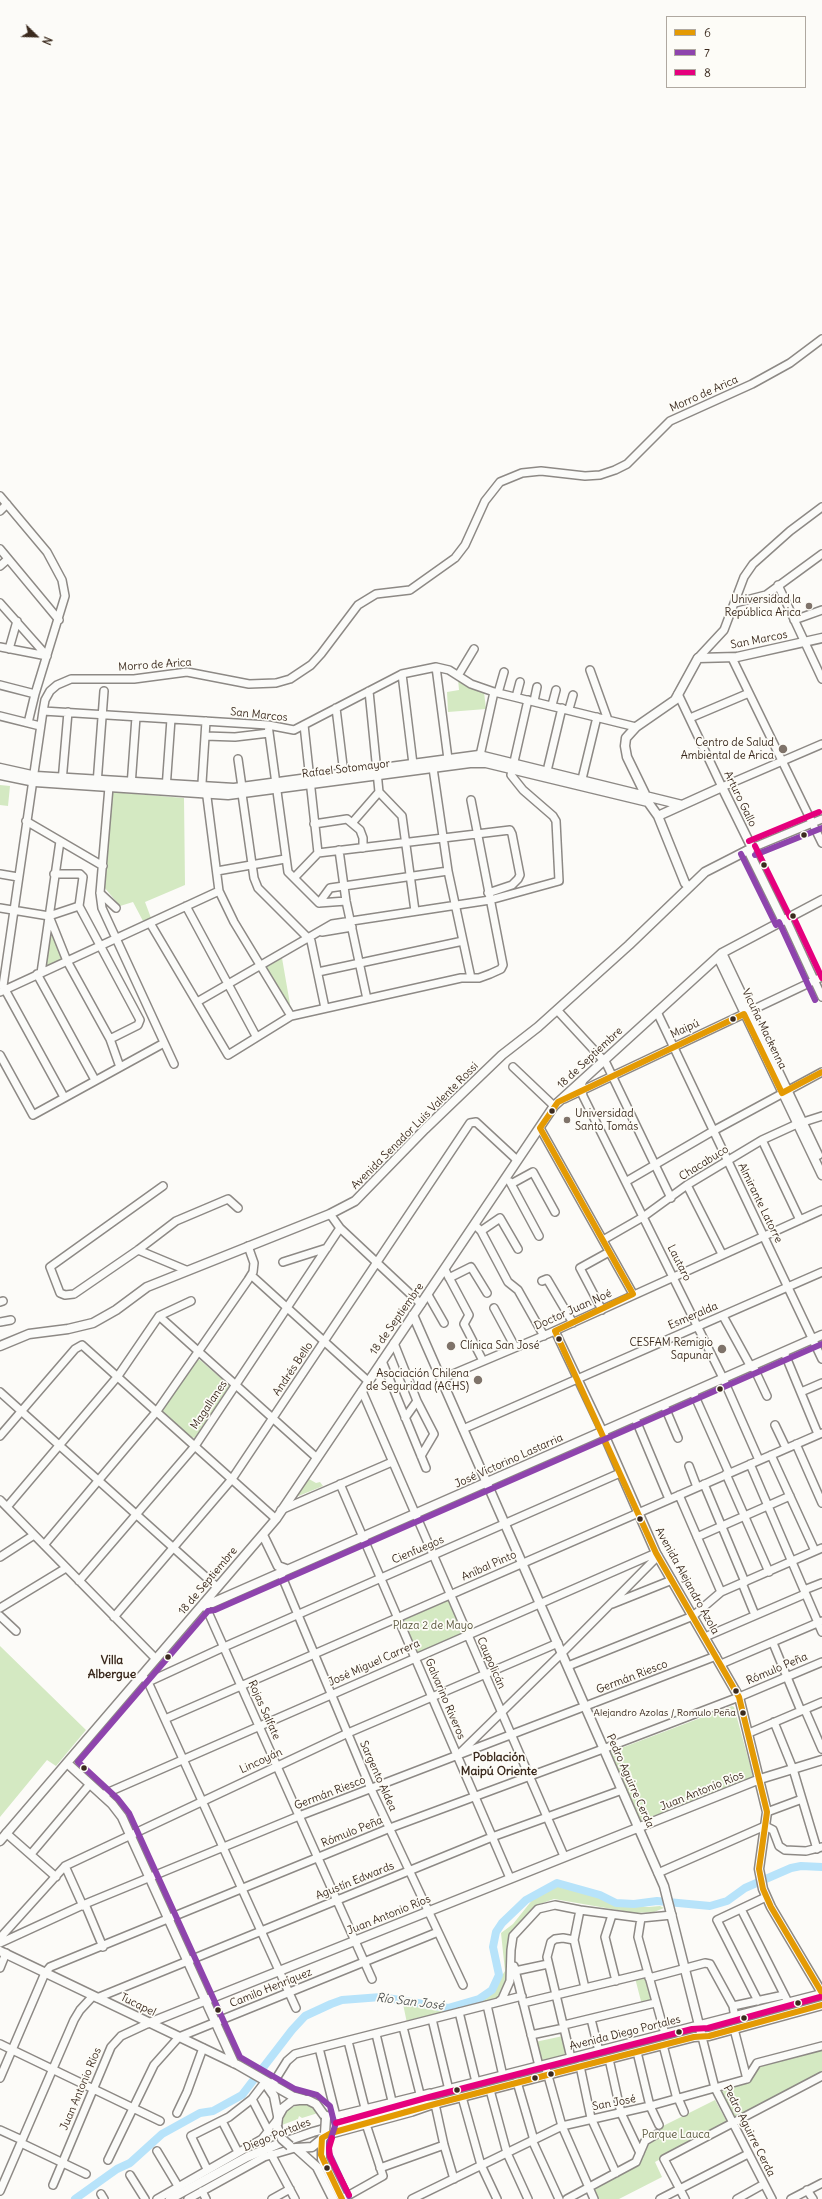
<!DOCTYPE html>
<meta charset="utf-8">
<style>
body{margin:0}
#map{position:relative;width:822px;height:2199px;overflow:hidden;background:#fcfbf8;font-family:Delius,sans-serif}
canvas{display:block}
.legend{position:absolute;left:666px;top:16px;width:140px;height:72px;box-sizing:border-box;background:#fdfcf7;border:1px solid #afa8a0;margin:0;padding:5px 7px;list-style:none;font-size:12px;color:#3b2a1e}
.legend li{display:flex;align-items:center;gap:8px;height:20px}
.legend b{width:20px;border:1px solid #afa8a0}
.north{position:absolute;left:16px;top:16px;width:40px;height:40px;-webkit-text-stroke:3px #fdfcf7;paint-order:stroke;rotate:113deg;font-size:11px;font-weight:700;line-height:16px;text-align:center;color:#3b2a1e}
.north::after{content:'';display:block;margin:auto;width:14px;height:18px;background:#3b2a1e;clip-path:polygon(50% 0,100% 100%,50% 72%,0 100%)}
</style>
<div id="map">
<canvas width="822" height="2199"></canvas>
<ul class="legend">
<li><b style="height:5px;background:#e49a03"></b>6</li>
<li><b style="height:5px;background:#8e44ad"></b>7</li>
<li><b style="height:5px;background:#e5007d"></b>8</li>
</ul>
<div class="north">N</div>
</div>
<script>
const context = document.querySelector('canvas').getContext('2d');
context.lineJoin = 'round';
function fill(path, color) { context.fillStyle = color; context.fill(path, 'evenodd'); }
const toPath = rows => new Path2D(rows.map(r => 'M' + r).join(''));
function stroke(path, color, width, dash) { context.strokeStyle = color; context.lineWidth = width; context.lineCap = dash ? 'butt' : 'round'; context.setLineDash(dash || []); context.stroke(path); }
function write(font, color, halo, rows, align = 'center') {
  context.font = font + ' Delius,sans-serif'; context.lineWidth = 3.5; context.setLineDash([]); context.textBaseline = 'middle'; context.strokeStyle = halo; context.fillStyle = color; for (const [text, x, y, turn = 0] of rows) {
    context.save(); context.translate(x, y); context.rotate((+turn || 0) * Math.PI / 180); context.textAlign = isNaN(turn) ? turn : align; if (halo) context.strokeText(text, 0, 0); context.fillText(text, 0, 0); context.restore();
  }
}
fill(toPath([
 [458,679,484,692,486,709,448,712,447,692,459,690],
 [0,785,10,786,8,806,0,805],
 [111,792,184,798,185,885,145,902,151,918,143,921,133,902,120,906,104,887],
 [50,924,65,960,43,970],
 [282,958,291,1010,266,970,267,966],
 [196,1360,200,1360,231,1387,195,1438,190,1437,163,1413,162,1408],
 [309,1479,316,1483,320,1482,323,1486,296,1497],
 [444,1601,450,1601,462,1631,460,1635,418,1653,415,1651,403,1622,404,1619],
 [0,1646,86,1730,56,1766,47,1760,0,1817],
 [732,1706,734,1707,753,1776,752,1778,638,1822,608,1753],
 [555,1886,564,1886,570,1889,591,1893,603,1900,622,1904,648,1907,660,1906,664,1908,654,1912,635,1913,554,1899,537,1905,513,1929,509,1939,509,1976,501,1995,495,2000,475,2006,475,2003,486,1998,494,1988,505,1971,501,1933,513,1924,533,1899],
 [646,1977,654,2002,642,2005,635,1978],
 [403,2004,409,2004,420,2008,447,2012,407,2023],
 [563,2036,566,2051,563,2058,545,2063,540,2061,535,2042],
 [822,2049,822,2074,737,2118,734,2117,720,2090,747,2083,759,2064],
 [715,2100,726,2120,725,2125,655,2162,662,2177,619,2199,598,2199,593,2192,594,2188,638,2166,647,2143,661,2136,659,2128],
 [302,2104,313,2107,318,2113,302,2118,299,2116,298,2119,282,2125,284,2115,290,2108]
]), '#d4e9c2');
stroke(toPath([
 [75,2199,117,2169,130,2163,162,2134,200,2113,213,2111,242,2095,292,2030,305,2016,331,2004,342,2000,381,1997,448,2008,479,1999,492,1990,499,1975,493,1947,496,1932,502,1923,526,1900,557,1883,600,1895,616,1903,634,1904,657,1901,710,1906,727,1901,745,1888,791,1868,801,1866,822,1867]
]), '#b7e3fa', 8);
const minor = toPath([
 [0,496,47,552,62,580,65,596,35,694,28,723],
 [0,511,7,504],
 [0,549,59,620],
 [0,566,8,559],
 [778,585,822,679],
 [0,603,47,656],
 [735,603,766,595,822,554],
 [794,620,822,610],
 [0,647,47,656],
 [9,649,17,621],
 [698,658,724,630,744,577,753,564,790,531,822,507],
 [732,658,822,843],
 [436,667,448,759],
 [590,670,608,720],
 [402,674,413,764],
 [459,674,474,649],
 [0,685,35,694],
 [369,691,379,792,402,816,415,911],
 [498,693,504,672],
 [678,694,722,787,822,744],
 [516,697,520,682],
 [534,701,537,687],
 [552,705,556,690],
 [336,708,344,774],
 [569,709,573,695],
 [43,711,268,725,294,730,402,674,436,667,449,670,471,684,494,692,636,727],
 [0,716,40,726],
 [690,718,749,693],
 [206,721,202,783,207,797,219,891,234,922,291,1016],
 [268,725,288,872,319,903,346,901],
 [304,725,318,853],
 [205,736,235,737,269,733],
 [238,759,242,787],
 [479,760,494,692],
 [433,768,448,871,471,978],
 [547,771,562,708],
 [582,779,597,717],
 [62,782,68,712],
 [97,784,104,691],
 [131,786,136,717],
 [109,787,100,893,102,908,174,1064],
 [166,789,171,719],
 [242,794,254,878,258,888,311,941,325,1008],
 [26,821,103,866],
 [352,823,379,792],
 [314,824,347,819,360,830,363,838,363,848],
 [752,848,822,819],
 [339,850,346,901,367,999],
 [217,871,285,859],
 [0,874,18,877],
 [54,874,80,874,83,877,79,906,140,1020,138,1025,110,1039],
 [294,878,318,853,510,830,512,834,520,875,518,879,512,885,488,893],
 [100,893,116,908],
 [319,903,330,888,448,871],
 [186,906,256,1036],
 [0,908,49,916,79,906],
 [49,916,67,961,110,1039,120,1067],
 [786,919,822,997],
 [150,923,228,1055,291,1016,461,978,479,978,490,974,501,969,503,965,471,800],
 [322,932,352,927],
 [318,972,463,941],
 [41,973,60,841],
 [37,974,95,1080],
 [0,992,219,891],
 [197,1002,332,924,490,900,559,881,556,821,553,816,523,790,511,775,528,700],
 [557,1010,606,1063,671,1198],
 [657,1012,822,1359],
 [0,1055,33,1115,164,1043],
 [513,1067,554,1106],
 [583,1080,581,1086,583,1096,722,1376,759,1460],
 [64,1097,3,986,43,711,45,700,50,691,57,685,71,679,134,679,187,672,249,684,276,683,290,679,311,665,321,654,358,605,376,594,410,590,455,558,465,545,485,501,500,482,522,473,541,471,585,476,600,475,615,470,627,464,670,421,752,384,790,363,822,339],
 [564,1099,822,977],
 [540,1128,633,1294],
 [762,1140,800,1220],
 [627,1181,713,1131,822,1072],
 [510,1182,539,1236],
 [511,1184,533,1172,555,1212],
 [687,1185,722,1254],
 [163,1186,50,1267,60,1293,65,1295,74,1294,138,1250,176,1221,228,1199,238,1208],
 [330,1214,340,1228,421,1304],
 [475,1225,481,1231,508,1282,518,1290,544,1336],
 [481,1231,500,1218,518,1249],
 [603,1240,643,1217,687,1185,762,1140,797,1124,822,1116],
 [138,1250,186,1270],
 [283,1262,327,1248],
 [445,1270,469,1315,464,1324,483,1361],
 [251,1275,369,1382],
 [449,1278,471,1267,487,1293],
 [542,1281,547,1279,573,1323],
 [428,1295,444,1323],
 [0,1302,3,1301],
 [494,1308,515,1347],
 [602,1310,580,1268,609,1252],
 [159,1316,317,1458],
 [723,1316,751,1367],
 [0,1322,11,1320],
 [555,1331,603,1432],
 [394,1343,417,1401,434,1434,421,1456],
 [784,1352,818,1434],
 [382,1361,426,1468],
 [753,1366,767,1396],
 [441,1379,550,1333,822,1210],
 [362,1391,564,1856],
 [0,1392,217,1587],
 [693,1392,729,1473],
 [801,1392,822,1383],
 [664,1405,678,1438],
 [405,1418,417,1401],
 [635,1418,669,1499],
 [775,1425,786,1448],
 [463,1429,822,1272],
 [0,1436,75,1349,82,1345,276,1519],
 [796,1444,822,1503],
 [771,1455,815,1551],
 [750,1464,822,1632],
 [689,1466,697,1487],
 [726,1474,769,1572],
 [340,1484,510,1878],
 [704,1484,745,1582],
 [679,1495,721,1592],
 [0,1500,156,1659],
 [7,1507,118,1376,159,1316,191,1301],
 [281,1510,392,1462],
 [697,1537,790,1496],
 [44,1545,157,1411,248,1280,253,1272,254,1263,248,1246],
 [0,1557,34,1535],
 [280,1572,371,1789,463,1985],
 [79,1581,195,1446,340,1228],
 [742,1583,755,1615],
 [804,1590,822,1583],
 [204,1603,372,1979],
 [612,1604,672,1580],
 [0,1608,66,1568],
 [0,1616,16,1631],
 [114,1617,232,1479,470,1123,476,1122,517,1160],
 [705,1637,805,1594],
 [773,1643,801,1711],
 [224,1647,620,1473],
 [721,1664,822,1621],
 [568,1666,693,1616,721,1592,822,1548],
 [142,1676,148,1682,296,2008],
 [148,1682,224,1647],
 [805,1710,822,1749],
 [165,1719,822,1433],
 [774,1722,793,1769,817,1849],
 [749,1733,822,1702],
 [460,1753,562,1653,658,1556],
 [102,1795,656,1553],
 [767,1812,802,1799],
 [6,1833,56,1877],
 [31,1854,90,1784],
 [65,1866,83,1906],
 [658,1873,765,1826,773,1830,779,1846,785,1850,806,1851,822,1847],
 [85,1904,103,1947],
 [741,1909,789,2004],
 [580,1910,574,1940,585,1988],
 [612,1915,605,1937,616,1981],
 [641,1918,638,1937,665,2034],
 [0,1938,65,1866,348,1733,558,1643],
 [0,1943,85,1904,299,1816,716,1656],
 [514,1966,539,2066],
 [0,1968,6,1953],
 [515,1971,548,1964],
 [649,1978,705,1963,710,1964,733,2006,735,2018],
 [97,1998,492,1837,622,1790],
 [758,2001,717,1920,766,1897],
 [498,2002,502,1999,510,1981,511,1950,513,1936,538,1909,555,1905,580,1910,641,1918,672,1915],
 [523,2003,647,1973],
 [487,2005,503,2076],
 [733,2006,784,1995],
 [459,2012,476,2082],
 [432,2019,449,2090],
 [591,2019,599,2051],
 [564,2025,655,2003],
 [403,2027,420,2094],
 [734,2029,747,2079],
 [376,2034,392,2101],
 [531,2035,564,2028],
 [702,2037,715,2088,772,2199],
 [348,2041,365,2108],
 [0,2044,160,2121],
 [663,2045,677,2099],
 [319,2048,336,2116],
 [637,2052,650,2106,659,2125],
 [571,2058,547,1957,551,1942,555,1939,563,1938,574,1940],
 [609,2059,621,2113,640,2153],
 [545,2065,562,2126,594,2199],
 [580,2066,591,2118,616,2173],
 [0,2078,45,1973,50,1967,390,1828,611,1746,739,1697,822,1662],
 [517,2082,534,2140],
 [272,2085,287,2061,295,2054,522,1996],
 [490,2090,507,2153,528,2199],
 [462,2097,481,2165,497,2199],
 [678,2098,684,2112],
 [252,2099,269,2132],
 [177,2113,187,2092,203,2048],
 [325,2115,332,2117,430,2093],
 [222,2121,238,2152],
 [0,2130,22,2140],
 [324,2136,412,2112,435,2104,444,2145,454,2179],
 [532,2140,559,2199],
 [21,2143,86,2174],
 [157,2151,178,2186],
 [271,2154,295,2199],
 [108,2160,154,2065,179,2037,438,1932],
 [380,2168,444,2145],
 [207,2169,191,2136,229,2117,252,2099,265,2082],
 [130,2175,145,2199],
 [53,2185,111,2047,121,2036,149,2023],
 [807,2190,813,2199],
 [0,2191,74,2020,80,2010,93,1996],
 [202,2191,206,2199],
 [101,2194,104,2199],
 [157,2199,262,2139,278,2119],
 [188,2199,264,2157,295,2148],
 [272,2199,290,2189],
 [342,2199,383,2176,366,2124],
 [412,2199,562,2126,650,2106,747,2079,757,2063,822,2046],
 [567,2199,636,2162,645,2141,657,2134],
 [660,2199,748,2154],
 [685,2199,664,2159,822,2076],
 [737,2199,764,2184],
 [791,2199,822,2183]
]);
const major = toPath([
 [0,768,36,776,234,788,479,755,682,805],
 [0,775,35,782,228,795,470,763,486,763,648,802,658,816,685,883,689,887],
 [645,794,627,757,625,746,626,738,636,727,675,700,698,658,737,657,822,638],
 [748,850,783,921],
 [722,953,818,1155],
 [718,957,822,1175],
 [413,1315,664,1886,702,2037],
 [0,1346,29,1334,68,1329,93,1323,116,1310,147,1287,330,1214,355,1201,425,1129,502,1055,538,1027,629,945,705,872,752,848,722,787,658,816],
 [603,1432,656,1553,739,1697,767,1812,759,1869,763,1889,771,1907,822,1993],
 [263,1535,278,1566,286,1569],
 [204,1603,212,1603,822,1335],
 [67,1763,112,1804,122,1817,234,2063],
 [0,1841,276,1519,554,1106,722,953,822,900],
 [0,1951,238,2065,292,2096,303,2099],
 [149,2023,760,1779,822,1760],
 [265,2083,274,2096,278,2116],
 [408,2107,435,2104,694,2037,709,2036,822,2005],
 [277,2127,278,2117,283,2108,292,2101,299,2100,308,2100,316,2104,326,2118],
 [322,2138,322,2159,342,2199],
 [296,2148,312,2147,323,2138],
 [297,2149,317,2167,333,2199],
 [170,2199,247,2157,278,2144,313,2132,395,2109,434,2093,822,1994]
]);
stroke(minor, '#8d8985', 10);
stroke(major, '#8d8985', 11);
stroke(minor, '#fbfbf9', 7);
stroke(major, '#fbfbf9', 8);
const majorBridge = toPath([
 [277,2127,282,2139,290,2146],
 [325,2133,326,2118]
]);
stroke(majorBridge, '#8d8985', 11, []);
stroke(majorBridge, '#fbfbf9', 8);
stroke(toPath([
 [822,1072,782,1093,744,1014,558,1102,540,1128,633,1294,555,1331,656,1553,739,1697,767,1812,759,1869,763,1889,771,1907,822,1993],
 [342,2199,321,2155,322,2138,331,2133,435,2104,694,2037,709,2036,822,2005]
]), '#e49a03', 6);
stroke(toPath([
 [741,854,776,925],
 [755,855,822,828],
 [779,922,815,1000],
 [349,2196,329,2153,329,2144,335,2126,330,2106,317,2095,295,2089,240,2057,129,1813,118,1799,78,1762,208,1611,215,1610,822,1344]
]), '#8e44ad', 6);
stroke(toPath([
 [749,841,819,812],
 [755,846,790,917],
 [793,916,822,978],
 [336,2123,433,2096,692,2029,708,2028,820,1997],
 [332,2138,329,2148,330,2157,349,2195]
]), '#e5007d', 6);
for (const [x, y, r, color] of [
 [809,606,4,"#7f736a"],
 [783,749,5,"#7f736a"],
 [804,835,3.5,"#3b2a1e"],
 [764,865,3.5,"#3b2a1e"],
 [793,916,3.5,"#3b2a1e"],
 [733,1019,3.5,"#3b2a1e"],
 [552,1111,3.5,"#3b2a1e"],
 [567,1120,4,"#7f736a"],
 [559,1339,3.5,"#3b2a1e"],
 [451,1346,5,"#7f736a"],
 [722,1349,5,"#7f736a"],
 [478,1380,5,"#7f736a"],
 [720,1389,3.5,"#3b2a1e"],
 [640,1519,3.5,"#3b2a1e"],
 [168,1657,3.5,"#3b2a1e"],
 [736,1691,3.5,"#3b2a1e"],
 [743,1713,3.5,"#3b2a1e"],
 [84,1768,3.5,"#3b2a1e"],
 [798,2003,3.5,"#3b2a1e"],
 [218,2010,3.5,"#3b2a1e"],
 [744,2018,3.5,"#3b2a1e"],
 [679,2032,3.5,"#3b2a1e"],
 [551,2074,3.5,"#3b2a1e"],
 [535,2078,3.5,"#3b2a1e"],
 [457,2090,3.5,"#3b2a1e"],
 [327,2168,3.5,"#3b2a1e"]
]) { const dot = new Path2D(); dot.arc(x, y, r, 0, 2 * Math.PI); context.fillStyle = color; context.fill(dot); stroke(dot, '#fdfcf7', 1.5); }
write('10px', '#3b2a1e', '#fdfcf7', [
 ["Alejandro Azolas / Romulo Peña",736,1713]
], 'right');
write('11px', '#3b2a1e', '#fdfcf7', [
 ["Morro de Arica",704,394,-24],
 ["San Marcos",759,640,-11],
 ["Morro de Arica",155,665,-4],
 ["San Marcos",259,715,6],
 ["Rafael Sotomayor",346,769,-7],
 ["Arturo Gallo",740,799,64],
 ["Maipú",685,1029,-25],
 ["Vicuña Mackenna",764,1029,64],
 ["18 de Septiembre",590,1058,-43],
 ["Avenida Senador Luis Valente Rossi",415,1126,-45],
 ["Chacabuco",704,1163,-32],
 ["Almirante Latorre",760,1203,64],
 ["Lautaro",679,1263,63],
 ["Doctor Juan Noé",573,1310,-24],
 ["Esmeralda",693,1316,-23],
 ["18 de Septiembre",397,1319,-55],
 ["Andrés Bello",293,1369,-56],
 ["Magallanes",209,1405,-56],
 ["José Victorino Lastarria",509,1461,-24],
 ["Cienfuegos",418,1550,-23],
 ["Aníbal Pinto",489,1566,-24],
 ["18 de Septiembre",208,1581,-50],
 ["Avenida Alejandro Azola",687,1581,61],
 ["José Miguel Carrera",374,1663,-24],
 ["Caupolicán",491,1663,66],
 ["Rómulo Peña",777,1669,-23],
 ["Germán Riesco",632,1677,-21],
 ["Galvarino Riveros",445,1699,67],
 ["Rojas Salfate",264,1710,66],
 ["Lincoyán",261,1761,-25],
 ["Sargento Aldea",378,1776,66],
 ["Pedro Aguirre Cerda",630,1781,66],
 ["Juan Antonio Ríos",702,1791,-22],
 ["Germán Riesco",330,1793,-21],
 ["Rómulo Peña",352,1832,-22],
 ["Agustín Edwards",355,1881,-22],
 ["Juan Antonio Ríos",389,1915,-22],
 ["Camilo Henríquez",271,1988,-22],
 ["Tucapel",138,2005,26],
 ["Avenida Diego Portales",625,2033,-14],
 ["Juan Antonio Ríos",81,2089,-67],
 ["San José",614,2103,-11],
 ["Pedro Aguirre Cerda",749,2131,63],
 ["Diego Portales",277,2135,-22]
]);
write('11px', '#3b2a1e', '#fdfcf7', [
 ["Universidad la",801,600],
 ["República Arica",801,613],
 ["Centro de Salud",774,743],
 ["Ambiental de Arica",774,756],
 ["Universidad",575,1114,"left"],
 ["Santo Tomás",575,1127,"left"],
 ["CESFAM Remigio",713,1343],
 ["Sapunar",713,1356],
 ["Clínica San José",460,1346,"left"],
 ["Asociación Chilena",469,1374],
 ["de Seguridad (ACHS)",469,1387]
], 'right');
write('11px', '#59563c', '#fdfcf7', [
 ["Plaza 2 de Mayo",433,1626],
 ["Parque Lauca",676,2135]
]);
write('bold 12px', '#3b2a1e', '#fdfcf7', [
 ["Villa",112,1661],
 ["Albergue",112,1675],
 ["Población",499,1758],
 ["Maipú Oriente",499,1772]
]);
write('italic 12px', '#535655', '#fdfcf7', [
 ["Río San José",410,2002,7]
]);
</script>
